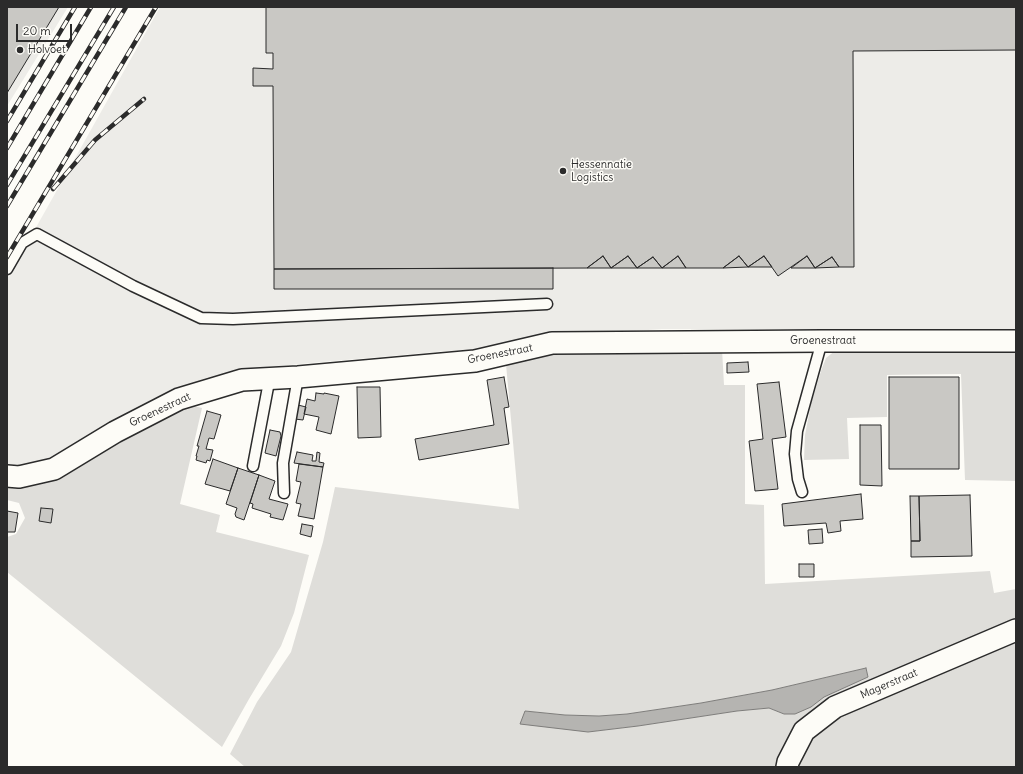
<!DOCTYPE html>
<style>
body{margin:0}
#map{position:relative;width:1023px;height:774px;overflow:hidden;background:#fdfcf7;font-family:Delius,sans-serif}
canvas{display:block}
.frame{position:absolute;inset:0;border:8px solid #2b2b2b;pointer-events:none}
.scale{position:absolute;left:16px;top:24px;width:56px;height:18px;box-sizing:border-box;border:2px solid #2b2b2b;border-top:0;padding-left:5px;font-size:12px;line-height:14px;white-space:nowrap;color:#2b2b2b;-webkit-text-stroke:3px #fdfcf7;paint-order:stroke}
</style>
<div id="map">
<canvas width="1023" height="774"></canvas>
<div class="frame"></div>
<div class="scale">20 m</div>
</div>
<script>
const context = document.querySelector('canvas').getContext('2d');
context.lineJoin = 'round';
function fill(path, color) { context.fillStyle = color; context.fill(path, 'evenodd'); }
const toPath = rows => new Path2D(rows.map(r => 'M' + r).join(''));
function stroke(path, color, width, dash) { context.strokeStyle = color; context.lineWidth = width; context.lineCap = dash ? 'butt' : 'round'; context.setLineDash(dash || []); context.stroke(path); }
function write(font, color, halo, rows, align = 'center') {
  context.font = font + ' Delius,sans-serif'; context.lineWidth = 3; context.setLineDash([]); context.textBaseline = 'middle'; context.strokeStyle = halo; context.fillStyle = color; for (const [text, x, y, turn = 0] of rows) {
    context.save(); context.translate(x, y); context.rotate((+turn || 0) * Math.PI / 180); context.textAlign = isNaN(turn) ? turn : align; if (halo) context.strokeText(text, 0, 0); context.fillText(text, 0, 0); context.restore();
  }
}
fill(toPath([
 [7,7,68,7,7,106],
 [160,7,1016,7,1016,330,662,329,550,337,492,350,447,351,266,367,206,378,152,399,62,455,39,464,7,468,7,279]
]), '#edece8');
fill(toPath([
 [722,349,724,385,745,385,745,504,764,505,765,584,990,571,994,593,1016,589,1016,624,840,700,778,767,245,767,230,754,257,702,291,652,323,542,335,487,519,509,506,364,540,352],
 [866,668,868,677,824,697,811,707,784,714,769,708,737,711,638,726,588,732,525,711,565,715,599,716,627,714,701,703,772,690],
 [836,350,1016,353,1016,481,965,480,961,374,887,375,887,417,847,418,849,459,804,460,805,435,811,404,821,371,826,358],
 [194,406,202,408,180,504,220,515,216,532,309,555,294,613,281,646,249,699,222,747,7,572,7,537,16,534,25,518,19,503,7,500,7,483,101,449,178,410],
 [1016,638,1016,767,797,767,809,741,825,726,874,699]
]), '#dfdeda');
const water = toPath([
 [866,668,868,677,824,697,811,707,795,714,784,714,769,708,737,711,638,726,588,732,520,724,525,711,565,715,599,716,627,714,701,703,772,690,866,668]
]);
fill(water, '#b5b4b1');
stroke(water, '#7e7d7b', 1);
const building = toPath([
 [7,7,59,7,7,93,7,7],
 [266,7,1016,7,1016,50,853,51,854,267,839,267,832,257,815,268,807,256,778,276,764,256,748,267,739,256,723,268,686,268,678,256,662,268,653,257,637,268,628,256,611,268,603,256,587,268,274,269,273,86,253,86,253,68,273,69,273,53,266,53,266,7],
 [603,256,611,268,587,268,603,256],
 [628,256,637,268,611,268,628,256],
 [678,256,686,268,662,268,678,256],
 [739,256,748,267,723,268,739,256],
 [764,256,772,267,748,267,764,256],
 [807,256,815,268,791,268,807,256],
 [653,257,662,268,637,268,653,257],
 [832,257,839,267,815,268,832,257],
 [553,268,553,289,274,289,274,269,553,268],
 [748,362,749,372,727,373,727,363,748,362],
 [504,377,509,407,504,408,509,444,419,460,415,439,494,425,487,380,504,377],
 [889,377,959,377,959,469,889,469,889,377],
 [779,382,786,437,772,439,778,489,755,491,749,441,763,439,757,384,779,382],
 [357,387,380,387,381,437,358,438,357,387],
 [316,393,324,394,324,393,339,396,331,434,316,430,319,417,304,414,307,399,315,401,316,393],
 [298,405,306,407,303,420,295,419,298,405],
 [207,411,221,415,214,439,209,438,206,449,213,450,210,461,207,460,206,463,196,460,197,456,196,456,199,446,197,446,207,411],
 [860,425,881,425,882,486,860,485,860,425],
 [270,430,280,432,281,436,276,456,265,453,270,430],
 [297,452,313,455,312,461,316,461,317,452,320,453,319,462,324,463,323,467,294,463,297,452],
 [213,459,238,468,230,491,205,484,213,459],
 [299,464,323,467,314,519,298,516,301,504,296,503,301,482,296,481,299,464],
 [238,468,259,475,244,520,236,517,235,514,237,508,226,504,238,468],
 [259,475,275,481,269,499,288,504,283,520,270,517,271,514,252,508,253,504,250,503,259,475],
 [861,494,863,519,840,521,841,531,828,533,826,523,784,526,782,504,861,494],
 [970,495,972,556,911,557,911,541,920,541,919,496,970,495],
 [910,496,919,496,920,541,911,541,910,496],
 [41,508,53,509,51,523,39,521,41,508],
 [7,511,18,513,15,532,7,532,7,511],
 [302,524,313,526,311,537,300,534,302,524],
 [822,529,823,543,809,544,808,530,822,529],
 [799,564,814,564,814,577,799,577,799,564]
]);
fill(building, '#c9c8c4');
stroke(building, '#2b2b2b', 1);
const lane = toPath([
 [7,269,22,243,37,234,133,286,201,318,233,319,547,304],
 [253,466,268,387,268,379],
 [802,492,798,479,795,454,797,431,822,341],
 [284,493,283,463,298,377]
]);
const street = toPath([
 [7,476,19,477,54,469,115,432,179,399,242,380,298,377,475,361,552,343,822,341,1016,341],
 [787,767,788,762,804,731,835,707,1016,630]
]);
stroke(lane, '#2b2b2b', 13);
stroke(street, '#2b2b2b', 24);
stroke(lane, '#fdfcf7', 10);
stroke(street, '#fdfcf7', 21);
const rail = toPath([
 [7,121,75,7],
 [7,148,91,7],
 [7,185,114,7],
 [53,189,95,140,144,99],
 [7,206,126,7],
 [7,257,156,7]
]);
stroke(rail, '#2b2b2b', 4.5);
stroke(rail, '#fdfcf7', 3, [9]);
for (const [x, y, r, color] of [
 [20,50,4,"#2b2b2b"],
 [563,171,4,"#2b2b2b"]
]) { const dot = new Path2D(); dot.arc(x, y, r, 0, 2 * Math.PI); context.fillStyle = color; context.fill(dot); stroke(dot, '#fdfcf7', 1.5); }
write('11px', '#2b2b2b', '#fdfcf7', [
 ["Holvoet",28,50],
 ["Hessennatie",571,165],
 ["Logistics",571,178]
], 'left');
write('11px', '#2b2b2b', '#fdfcf7', [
 ["Groenestraat",823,341],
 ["Groenestraat",500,354,-11],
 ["Groenestraat",160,410,-25],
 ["Magerstraat",889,684,-23]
]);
</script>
